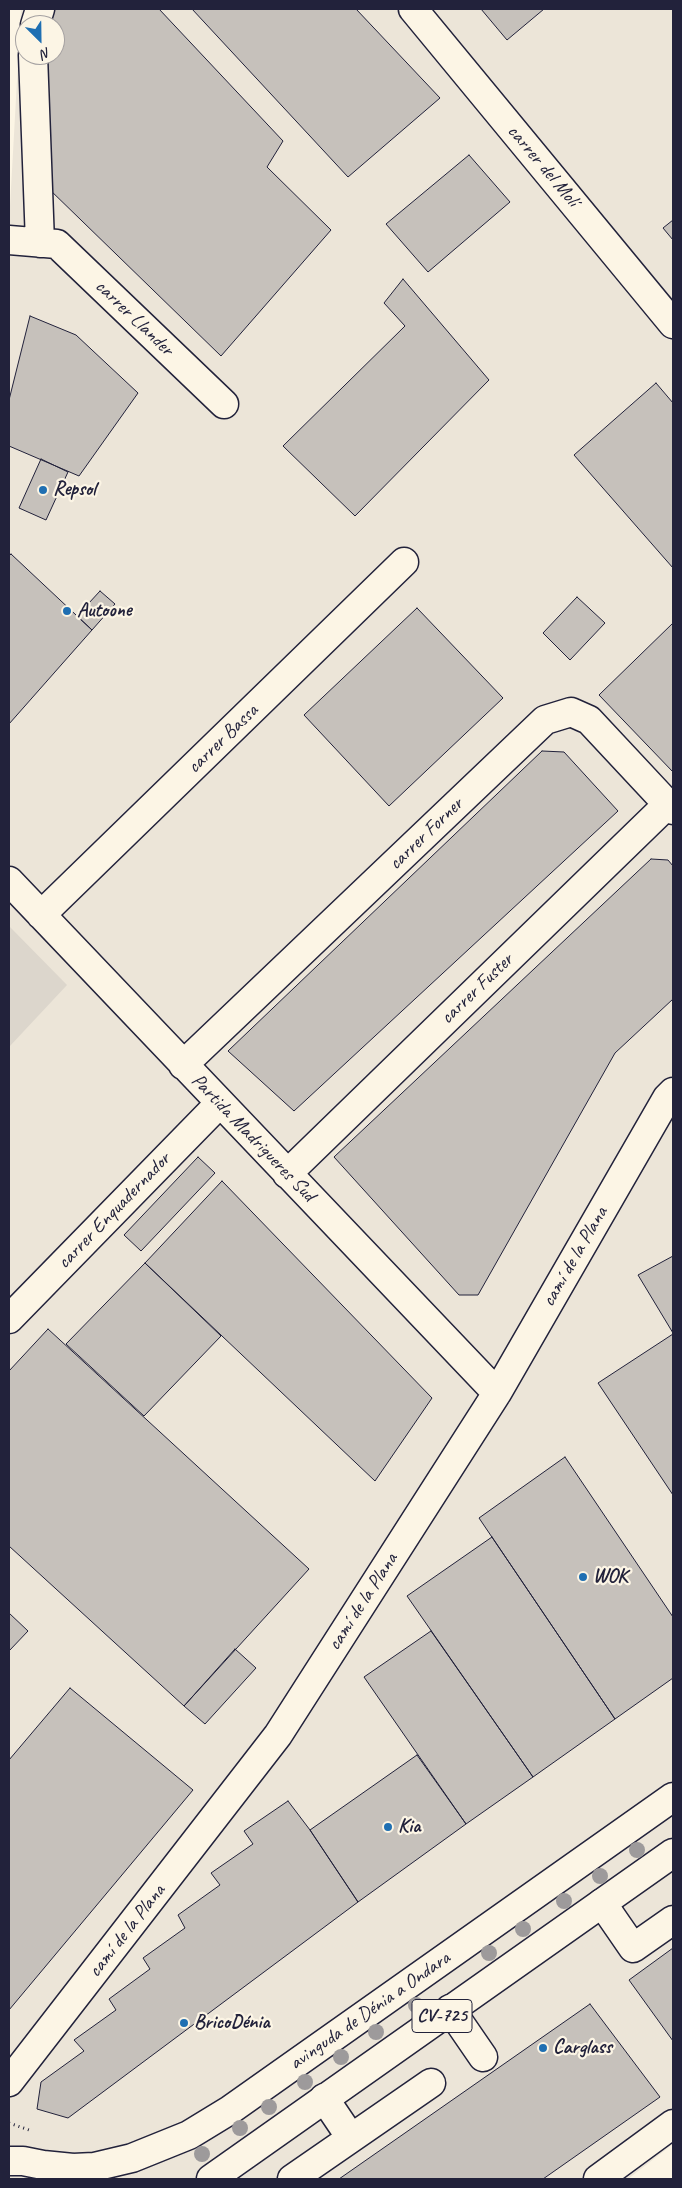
<!DOCTYPE html>
<meta charset="utf-8">
<style>
body{margin:0}
#map{position:relative;width:682px;height:2188px;overflow:hidden;background:#fcf5e5;font-family:Caveat,sans-serif}
canvas{display:block}
.frame{position:absolute;inset:0;border:10px solid #22223b;pointer-events:none}
.north{position:absolute;left:15px;top:15px;width:50px;height:50px;box-sizing:border-box;background:#fcf5e5;border:1px solid #a5a1a1;border-radius:50%;rotate:157deg;font-size:14px;font-weight:700;line-height:20px;text-align:center;color:#22223b}
.north::after{content:'';display:block;margin:auto;width:18px;height:22px;background:#1f6fb2;clip-path:polygon(50% 0,100% 100%,50% 72%,0 100%)}
</style>
<div id="map">
<canvas width="682" height="2188"></canvas>
<div class="frame"></div>
<div class="north">N</div>
</div>
<script>
const context = document.querySelector('canvas').getContext('2d');
context.lineJoin = 'round';
function fill(path, color) { context.fillStyle = color; context.fill(path, 'evenodd'); }
const toPath = rows => new Path2D(rows.map(r => 'M' + r).join(''));
function stroke(path, color, width, dash) { context.strokeStyle = color; context.lineWidth = width; context.lineCap = dash ? 'butt' : 'round'; context.setLineDash(dash || []); context.stroke(path); }
function write(font, color, halo, rows, align = 'center') {
  context.font = font + ' Caveat,sans-serif'; context.lineWidth = 4.5; context.setLineDash([]); context.textBaseline = 'middle'; context.strokeStyle = halo; context.fillStyle = color; for (const [text, x, y, turn = 0] of rows) {
    context.save(); context.translate(x, y); context.rotate((+turn || 0) * Math.PI / 180); context.textAlign = isNaN(turn) ? turn : align; if (halo) context.strokeText(text, 0, 0); context.fillText(text, 0, 0); context.restore();
  }
}
fill(toPath([
 [21,9,673,9,673,2144,628,2179,9,2179,9,224],
 [25,25,55,25,55,55,25,55]
]), '#ece5d8');
fill(toPath([
 [9,926,67,985,9,1047]
]), '#dcd6cc');
const building = toPath([
 [52,9,159,9,283,141,267,167,331,230,221,356,47,187,47,55,55,55,55,25,49,25,52,9],
 [192,9,356,9,440,98,348,177,192,9],
 [481,9,544,9,507,40,481,9],
 [469,155,510,202,428,272,386,224,469,155],
 [673,220,673,240,663,228,673,220],
 [403,279,489,380,355,516,283,446,405,326,384,303,403,279],
 [30,316,76,335,138,393,79,476,9,446,9,400,30,316],
 [656,383,673,403,673,568,574,455,656,383],
 [41,459,68,472,46,520,19,508,41,459],
 [11,554,92,630,9,724,9,556,11,554],
 [100,591,115,604,92,630,77,616,100,591],
 [577,597,605,623,570,660,543,633,577,597],
 [417,608,503,698,389,806,304,715,417,608],
 [673,623,673,772,599,695,673,623],
 [542,751,564,752,618,811,294,1111,228,1051,542,751],
 [651,859,668,860,673,866,673,999,615,1053,478,1295,459,1295,334,1157,651,859],
 [198,1157,215,1173,141,1251,124,1235,198,1157],
 [222,1181,432,1398,375,1481,145,1263,222,1181],
 [673,1256,673,1333,638,1275,673,1256],
 [145,1263,221,1336,144,1416,66,1344,145,1263],
 [48,1329,309,1569,184,1706,9,1546,9,1371,48,1329],
 [673,1334,673,1495,598,1383,673,1334],
 [565,1457,673,1617,673,1678,615,1719,479,1518,565,1457],
 [492,1537,615,1719,533,1777,407,1596,492,1537],
 [9,1613,28,1631,9,1651,9,1613],
 [431,1631,533,1777,466,1824,364,1677,431,1631],
 [235,1649,256,1668,205,1724,184,1706,235,1649],
 [70,1688,193,1790,9,2010,9,1760,70,1688],
 [417,1755,466,1824,358,1902,310,1830,417,1755],
 [288,1801,310,1830,358,1902,68,2118,37,2109,41,2082,84,2051,74,2040,116,2010,109,1999,150,1969,143,1958,185,1928,178,1915,220,1885,211,1873,253,1844,244,1831,288,1801],
 [673,1948,673,2041,629,1980,673,1948],
 [590,2004,660,2097,543,2179,339,2179,590,2004]
]);
fill(building, '#c6c1bb');
stroke(building, '#22223b', 1);
const minor = toPath([
 [413,9,673,324],
 [35,25,40,9],
 [33,55,40,243],
 [9,240,57,244,224,404],
 [9,881,497,1393],
 [41,915,404,562],
 [183,1065,545,720,571,712,589,720,673,810],
 [287,1174,668,804],
 [9,1319,220,1103],
 [602,1903,633,1948,673,1920],
 [450,2009,483,2057],
 [9,2082,278,1735,497,1393,667,1098,673,1092],
 [324,2098,351,2138],
 [292,2179,431,2083],
 [598,2179,673,2124]
]);
const major = toPath([
 [9,2161,23,2161,43,2165,59,2173],
 [43,2165,73,2168,94,2167,132,2158,189,2135,230,2110,673,1797],
 [211,2179,673,1853]
]);
stroke(minor, '#22223b', 31);
stroke(major, '#22223b', 31);
stroke(toPath([
 [9,2123,29,2130]
]), '#22223b', 3, [1, 4]);
stroke(minor, '#fcf5e5', 28);
stroke(major, '#fcf5e5', 28);
context.fillStyle = '#9d9a9b';
for (const [x, y] of [
 [637,1850],
 [600,1876],
 [564,1901],
 [523,1929],
 [489,1953],
 [416,2005],
 [376,2032],
 [341,2057],
 [305,2082],
 [269,2107],
 [240,2128],
 [202,2154]
]) { context.beginPath(); context.arc(x, y, 8, 0, 2 * Math.PI); context.fill(); }
for (const [x, y, r, color] of [
 [43,490,5,"#1f6fb2"],
 [67,611,5,"#1f6fb2"],
 [583,1577,5,"#1f6fb2"],
 [388,1827,5,"#1f6fb2"],
 [184,2023,5,"#1f6fb2"],
 [543,2048,5,"#1f6fb2"]
]) { const dot = new Path2D(); dot.arc(x, y, r, 0, 2 * Math.PI); context.fillStyle = color; context.fill(dot); stroke(dot, '#fcf5e5', 2); }
for (const [x, y, w] of [
 [442,2016,60]
]) { const box = new Path2D(); box.roundRect(x - w / 2, y - 16.5, w, 33, 4); context.fillStyle = '#fcf5e5'; context.fill(box); stroke(box, '#22223b', 1); }
write('bold 19px', '#22223b', null, [
 ["CV-725",442,2016]
]);
write('20px', '#22223b', '#fcf5e5', [
 ["carrer del Molí",543,166,50],
 ["carrer Llander",134,318,44],
 ["carrer Bassa",223,739,-44],
 ["carrer Forner",426,834,-44],
 ["carrer Fuster",477,989,-44],
 ["Partida Madrigueres Sud",253,1138,46],
 ["carrer Enquadernador",114,1211,-46],
 ["camí de la Plana",575,1257,-60],
 ["camí de la Plana",363,1602,-57],
 ["camí de la Plana",127,1931,-52],
 ["avinguda de Dénia a Ondara",370,2011,-35]
]);
write('bold 20px', '#22223b', '#fcf5e5', [
 ["Repsol",53,490],
 ["Autoone",77,611],
 ["WOK",593,1577],
 ["Kia",398,1827],
 ["BricoDénia",194,2023],
 ["Carglass",553,2048]
], 'left');
</script>
